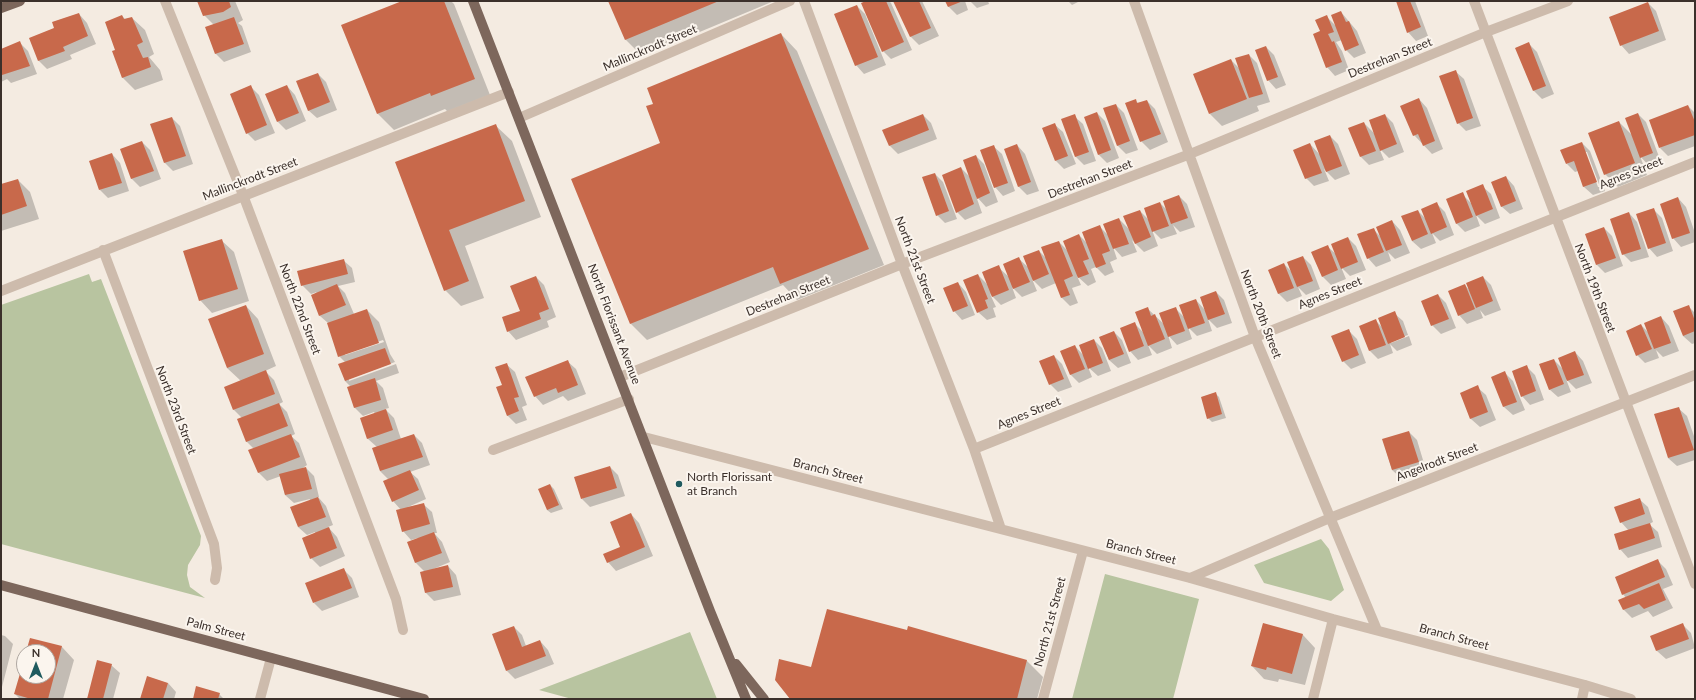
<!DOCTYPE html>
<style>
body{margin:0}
#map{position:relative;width:1696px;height:700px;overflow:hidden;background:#f4ebe1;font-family:Lato,sans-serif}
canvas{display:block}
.frame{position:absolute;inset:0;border:2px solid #3b302b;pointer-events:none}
.north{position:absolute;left:16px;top:644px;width:40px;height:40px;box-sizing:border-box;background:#fbf5ee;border:1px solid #aea6a0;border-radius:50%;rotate:0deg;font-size:11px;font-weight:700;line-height:16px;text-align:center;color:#3b302b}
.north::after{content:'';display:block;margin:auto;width:14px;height:18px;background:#1f5a5e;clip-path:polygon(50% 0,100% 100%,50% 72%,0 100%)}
</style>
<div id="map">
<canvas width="1696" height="700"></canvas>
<div class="frame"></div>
<div class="north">N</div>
</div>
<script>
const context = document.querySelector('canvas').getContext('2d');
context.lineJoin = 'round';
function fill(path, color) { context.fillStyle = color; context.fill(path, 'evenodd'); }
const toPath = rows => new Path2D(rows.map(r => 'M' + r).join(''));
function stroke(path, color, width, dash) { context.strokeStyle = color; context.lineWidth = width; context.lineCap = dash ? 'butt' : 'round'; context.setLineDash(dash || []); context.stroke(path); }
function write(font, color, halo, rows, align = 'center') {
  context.font = font + ' Lato,sans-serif'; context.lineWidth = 4; context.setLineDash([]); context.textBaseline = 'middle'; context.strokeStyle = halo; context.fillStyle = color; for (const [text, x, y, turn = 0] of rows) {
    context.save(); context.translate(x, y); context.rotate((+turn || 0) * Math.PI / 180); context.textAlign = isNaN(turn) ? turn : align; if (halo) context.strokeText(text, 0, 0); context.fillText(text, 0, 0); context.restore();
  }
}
fill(toPath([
 [89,274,92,282,101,279,201,536,200,545,188,565,187,575,190,587,205,598,1,544,1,305],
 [1321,539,1329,549,1344,590,1331,601,1264,583,1254,565],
 [1105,574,1199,599,1173,699,1072,699],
 [690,632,717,699,572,699,539,690]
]), '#b8c4a0');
fill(toPath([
 [198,1,235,1,243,20,238,23,242,26,251,52,224,62,216,54,206,28,214,25,204,15],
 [405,1,451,1,454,4,490,95,448,112,445,109,394,130,378,114],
 [609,1,774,1,642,56,626,40],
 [869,1,889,1,891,3,912,50,891,59,883,51],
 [894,1,922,1,939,36,919,45,911,37],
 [946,1,965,1,968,10,957,15,948,6],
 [970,1,988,1,989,4,977,8],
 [1068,1,1080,1,1072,5],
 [1397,1,1415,1,1428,36,1416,41,1408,32],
 [1648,3,1656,11,1666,40,1629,54,1621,45],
 [857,6,865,14,886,65,864,74,856,65],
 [1341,12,1357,31,1366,53,1354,58,1346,50,1342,40,1336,42,1342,51,1349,70,1335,76,1327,67,1321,32,1327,17,1336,26],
 [79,14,87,23,96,44,70,55,72,59,47,69,39,61,30,39,55,28],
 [122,16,125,19,132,18,145,30,154,54,149,57,160,70,163,80,135,90,123,78,116,50],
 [781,34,797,51,884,265,797,300,783,285,647,340,631,324,662,144,654,104],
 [20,43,28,51,37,74,11,83,7,79,1,82,1,50],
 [1529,44,1537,52,1554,94,1542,99,1534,91,1516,48],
 [1266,47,1274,55,1286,85,1276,89,1268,80],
 [1249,55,1257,63,1270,102,1257,106,1259,111,1222,126,1210,114,1231,60,1240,69],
 [1455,71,1464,79,1481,126,1466,131,1458,123],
 [318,74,326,82,337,110,317,118,308,110],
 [287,86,295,95,306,121,286,130,278,122],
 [251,87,259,95,275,133,255,141,247,133],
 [1419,99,1427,108,1443,149,1432,154,1414,135],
 [1135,100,1139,104,1147,101,1155,109,1168,142,1150,150,1141,141],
 [1116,105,1124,113,1138,150,1126,154,1118,146,1104,109],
 [1688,106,1695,113,1695,146,1668,156,1660,148],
 [1097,113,1105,121,1119,158,1107,163,1099,155],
 [1638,114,1646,122,1661,162,1649,166,1640,156,1647,175,1618,187,1605,174,1619,122,1633,136],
 [923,115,931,123,937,139,898,154,890,146,884,131],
 [1385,115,1393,123,1404,152,1389,158,1379,148,1384,160,1369,165,1361,157,1364,123,1375,134],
 [1074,116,1083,124,1096,161,1084,165,1076,157,1063,120],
 [172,118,180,126,193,164,173,171,165,163,152,125],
 [1054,124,1063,132,1076,164,1064,169,1056,161,1043,129],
 [495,125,512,141,541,217,465,246,484,298,461,306,445,290,396,163],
 [1330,136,1338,144,1350,174,1335,180,1324,169,1329,181,1314,186,1306,178,1310,144,1321,156],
 [142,142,150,150,161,179,140,187,131,178],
 [1582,143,1590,151,1605,191,1593,195,1584,187,1578,171,1575,172,1567,164],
 [1585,152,1587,152,1600,187,1598,187],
 [1017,145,1025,154,1039,191,1027,195,1019,187],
 [993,146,1002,154,1015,191,1003,196,995,187],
 [112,154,120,163,129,191,108,198,100,190],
 [976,156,984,164,998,202,986,207,976,196,982,213,965,220,957,212,961,168,971,178],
 [935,174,943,182,957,219,945,223,937,215],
 [1506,177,1514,186,1523,209,1510,214,1501,206],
 [18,180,30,192,39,219,1,231,1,185],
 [1482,186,1491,194,1500,218,1485,224,1476,215,1480,226,1465,232,1457,224,1447,200,1462,194,1471,203],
 [1179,196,1187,204,1195,227,1180,232,1173,225,1177,234,1161,239,1152,230,1158,246,1144,252,1132,240,1137,252,1122,257,1113,247,1117,259,1110,262,1114,272,1105,276,1096,267,1091,269,1096,282,1088,286,1077,276,1081,285,1072,288,1078,303,1070,306,1062,298,1056,283,1042,289,1032,279,1037,291,1022,297,1012,287,1016,298,1001,305,990,294,996,307,993,308,996,317,987,320,978,312,978,275,988,285,998,267,1009,277,1019,259,1029,268,1039,251,1047,259,1059,242,1068,251,1079,235,1088,244,1100,227,1109,236,1119,219,1130,230,1140,211,1150,221,1160,203,1167,210],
 [1678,198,1686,207,1695,233,1695,242,1681,247,1673,238],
 [1437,204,1445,212,1454,235,1440,241,1432,233,1436,243,1421,249,1412,241,1418,211,1426,219],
 [1653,209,1662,218,1673,251,1657,257,1649,248],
 [1629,213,1637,222,1649,257,1631,262,1623,254],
 [1392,221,1400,230,1410,253,1395,259,1388,252,1391,261,1376,267,1368,258,1373,229,1381,237],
 [1604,228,1612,236,1623,266,1605,273,1597,265],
 [1348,238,1356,246,1366,270,1350,276,1341,267,1346,279,1331,285,1323,277,1328,247,1337,255],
 [221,240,234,252,249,301,212,313,200,300],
 [1303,257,1311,265,1320,289,1306,295,1298,287,1302,296,1287,302,1279,294,1269,270,1284,264,1292,272],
 [343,260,352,268,355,282,338,286,345,293,354,314,367,310,379,322,390,354,395,362,349,379,349,381,396,364,399,373,376,381,383,388,389,408,385,409,394,418,401,439,414,435,422,443,430,465,410,472,418,479,426,499,408,507,423,504,432,512,437,533,434,533,442,542,450,562,431,570,448,566,456,575,461,595,434,601,426,593,425,572,416,563,409,543,418,539,418,538,411,540,403,531,401,510,393,501,389,480,380,471,377,447,368,439,361,419,375,414,374,412,363,416,355,408,351,387,345,381,340,365,346,363,339,356,328,323,320,316,312,296,317,292,311,294,302,285],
 [383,340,384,342,345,355,345,353],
 [536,277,544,285,556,317,547,321,549,327,516,340,508,331,521,311],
 [1483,277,1491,285,1501,310,1485,316,1480,310,1483,318,1467,324,1459,315,1465,285,1470,291],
 [958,283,966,292,975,315,962,320,954,311],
 [1216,292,1224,300,1232,323,1217,328,1208,319,1212,331,1197,336,1188,327,1192,339,1177,345,1168,335,1172,348,1157,354,1148,345,1152,355,1138,360,1130,351,1134,323,1144,333,1148,309,1165,325,1176,309,1185,318,1196,300,1205,310],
 [1438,295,1446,303,1456,328,1441,334,1432,325],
 [246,306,258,319,276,366,265,371,274,380,283,402,279,404,287,412,295,434,291,436,299,443,307,465,300,470,306,468,314,476,319,497,318,497,326,506,333,525,328,527,337,537,345,556,320,567,311,558,315,532,307,535,298,527,310,499,294,503,285,495,281,476,267,481,259,473,250,450,254,449,246,441,242,418,234,410,241,381,227,368],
 [1688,306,1695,313,1695,343,1692,344,1683,336],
 [1394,313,1403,321,1408,335,1391,341,1391,343,1409,336,1412,345,1397,351,1390,344,1393,353,1378,359,1370,351,1360,327,1375,320,1382,327],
 [1661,317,1669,326,1679,351,1663,357,1656,350,1659,358,1645,363,1637,355,1641,325,1649,333],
 [1348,330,1357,339,1366,363,1351,369,1343,361],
 [1114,332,1122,340,1131,363,1118,368,1109,360,1100,337],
 [1094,340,1102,348,1111,371,1098,376,1088,367,1092,377,1079,383,1070,374,1075,346,1084,356],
 [1575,352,1583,361,1592,383,1576,389,1566,379,1571,392,1558,397,1549,389,1554,360,1564,370],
 [1054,356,1062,364,1072,387,1058,392,1050,384],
 [567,361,576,369,586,394,568,401,563,396,543,405,535,396],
 [506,364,515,372,527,405,522,407,527,420,516,424,507,415,503,386],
 [1526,366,1535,375,1544,400,1530,405,1522,396],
 [1505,373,1513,381,1525,410,1513,415,1504,407,1492,377],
 [1477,387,1486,395,1496,420,1480,427,1471,419,1461,393],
 [1215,393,1219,397,1226,418,1212,422,1208,418],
 [1678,408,1687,416,1695,439,1695,460,1677,466,1668,458],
 [1409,432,1417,440,1426,470,1401,478,1392,470,1383,440],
 [610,467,618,475,625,496,590,507,582,499],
 [550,485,554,489,563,509,551,513,547,510],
 [1639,499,1648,507,1653,522,1649,524,1658,532,1662,547,1628,558,1620,549,1629,531,1621,522],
 [631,514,639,523,653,556,616,571,608,562,622,547],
 [1657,560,1666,569,1673,585,1663,589,1673,608,1653,617,1648,611,1632,618,1624,610,1619,600,1626,598,1623,594],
 [344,570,352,578,359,597,322,611,314,603],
 [1263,625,1303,635,1315,648,1305,685,1279,679,1278,682,1264,679,1252,666],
 [1683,625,1691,633,1695,648,1666,659,1657,651,1652,636],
 [514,627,522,635,526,646,540,641,548,650,554,664,515,679,507,671],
 [1,635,5,636,13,644,2,687],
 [31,639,62,647,74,660,63,699,20,699,15,694,24,663,24,676,48,676,48,652,27,652],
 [1027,661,1043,677,1037,699,791,699,811,669],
 [111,665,120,673,113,699,88,699],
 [168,683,176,692,174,699,141,699],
 [219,694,224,699,194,699]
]), '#0003');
fill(toPath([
 [197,1,229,1,231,7,223,12,203,16],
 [402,1,444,1,475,79,431,96,430,93,377,114,341,25],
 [608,1,719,1,625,40],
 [866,1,886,1,904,42,882,52,861,3],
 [893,1,919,1,931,28,910,37],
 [945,1,963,1,948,7],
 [1396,1,1410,1,1421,27,1407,33],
 [1648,2,1659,31,1620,46,1609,17],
 [857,5,878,57,855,66,834,14],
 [1341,11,1346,22,1349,21,1359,45,1345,51,1331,15],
 [79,13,88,36,63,47,65,51,38,61,29,38,54,28,52,22],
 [122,15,124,19,132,17,143,42,137,45,143,58,148,57,151,67,122,78,112,51,115,50,105,22],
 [1327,15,1334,32,1328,34,1332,42,1334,41,1342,62,1326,68,1313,34,1320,31,1315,20],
 [234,17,244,44,215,54,205,27],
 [781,33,869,249,780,284,773,267,630,324,571,179,660,143,646,106,653,104,647,88],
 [20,41,30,66,2,75,1,49],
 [1529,42,1546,86,1533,91,1515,48],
 [1266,46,1278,77,1267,81,1255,50],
 [1249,54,1263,94,1249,98,1235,58],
 [1231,59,1247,99,1209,114,1193,74],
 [1456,70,1473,118,1457,124,1439,76],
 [318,73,330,102,308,111,296,81],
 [251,85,267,125,246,134,230,94],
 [287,85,299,113,277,122,265,94],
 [1419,98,1435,141,1423,146,1418,134,1413,136,1400,106],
 [1136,99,1137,103,1147,100,1161,134,1140,142,1125,103],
 [1116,104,1130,141,1117,146,1103,108],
 [1688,105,1695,122,1695,135,1659,148,1649,120],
 [1097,112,1111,150,1098,155,1084,117],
 [1638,113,1653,153,1640,158,1625,118],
 [923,114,929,130,889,146,882,130],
 [1075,114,1089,152,1075,157,1061,119],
 [1385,114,1397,144,1380,151,1369,120],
 [172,117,186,156,164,163,150,124],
 [1619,121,1635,163,1604,175,1588,133],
 [1364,122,1376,151,1360,157,1348,128],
 [1055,123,1068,156,1055,161,1042,128],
 [496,124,525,201,449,230,469,281,444,291,395,162],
 [1330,135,1342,166,1326,172,1314,141],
 [142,141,154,171,131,179,120,149],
 [1582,142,1597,182,1583,187,1574,161,1566,164,1560,150],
 [1310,143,1322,173,1305,179,1293,150],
 [1017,144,1031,182,1018,187,1004,149],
 [994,145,1008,183,994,188,980,150],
 [112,153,122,183,99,190,89,161],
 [976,155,990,193,977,199,963,160],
 [961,167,974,204,956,213,942,175],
 [935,173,949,211,936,216,922,177],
 [1506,176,1516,201,1501,207,1491,182],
 [18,179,27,206,1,215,1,184],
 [1483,184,1493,209,1476,216,1466,191],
 [1463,192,1473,217,1456,224,1446,199],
 [1179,195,1188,218,1171,224,1163,201],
 [1678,197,1690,233,1672,239,1660,204],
 [1160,202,1169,226,1152,232,1144,208],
 [1437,202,1447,227,1431,234,1421,209],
 [1654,208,1666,243,1648,249,1636,214],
 [1140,210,1151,237,1135,244,1123,216],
 [1418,210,1428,234,1412,241,1401,216],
 [1629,212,1641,249,1622,255,1610,219],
 [1119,218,1129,244,1113,249,1103,224],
 [1392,220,1402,245,1386,251,1376,227],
 [1100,225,1110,251,1102,254,1106,264,1096,268,1082,232],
 [1604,227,1616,258,1596,265,1585,234],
 [1374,228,1384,252,1367,259,1357,234],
 [1079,234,1089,259,1083,261,1089,274,1078,278,1063,241],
 [1348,237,1358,262,1341,269,1331,244],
 [222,239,238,289,199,301,183,251],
 [1059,241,1073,276,1064,280,1070,295,1061,298,1041,247],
 [1328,245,1338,270,1322,277,1311,252],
 [1039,250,1049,274,1033,281,1023,256],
 [1303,256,1313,281,1297,287,1287,262],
 [1019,257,1030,282,1013,289,1003,264],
 [344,259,348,274,301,286,297,271],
 [1284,263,1294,288,1278,294,1268,270],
 [999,265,1009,290,992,297,982,272],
 [978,274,988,299,985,300,988,308,977,313,963,280],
 [536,276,549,309,539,313,541,319,507,332,502,317,520,311,510,286],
 [1483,276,1493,301,1476,308,1466,283],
 [958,282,968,306,953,312,943,288],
 [337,284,346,305,319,316,311,295],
 [1465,284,1475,309,1458,316,1448,291],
 [1216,291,1225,314,1208,320,1200,297],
 [1438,294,1449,319,1431,326,1421,301],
 [1196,299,1205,323,1188,329,1179,305],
 [246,305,264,354,227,368,208,319],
 [1689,305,1695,321,1695,331,1683,336,1673,311],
 [1148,307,1151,316,1155,314,1165,339,1148,346,1135,312],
 [1176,307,1185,331,1168,337,1159,313],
 [367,309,379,343,338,357,327,323],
 [1395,311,1405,337,1388,344,1378,318],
 [1661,316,1671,343,1654,349,1644,323],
 [1376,319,1386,345,1369,351,1359,326],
 [1135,322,1144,346,1129,352,1120,328],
 [1641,324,1652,349,1636,356,1626,331],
 [1349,329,1359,355,1342,362,1331,336],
 [1114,331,1124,354,1109,360,1099,337],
 [1094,339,1103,363,1088,369,1079,345],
 [1075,345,1085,369,1070,375,1060,351],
 [385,348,391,364,345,381,338,364],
 [1575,351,1584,375,1567,381,1558,358],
 [1054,355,1064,379,1049,385,1039,361],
 [1554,359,1564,384,1549,390,1539,364],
 [568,360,578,385,558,393,556,388,534,397,525,377],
 [507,363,519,397,514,398,519,411,507,416,496,387,502,385,495,367],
 [1527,365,1536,391,1521,397,1512,371],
 [266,370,275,394,233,410,224,387],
 [1505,371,1517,402,1503,407,1491,377],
 [375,378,381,400,354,408,347,387],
 [1478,385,1488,412,1470,419,1460,393],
 [1216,392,1222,414,1207,419,1201,397],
 [279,403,288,426,246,442,237,419],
 [1679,407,1694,450,1668,458,1654,414],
 [386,409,393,430,367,439,360,418],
 [1409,431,1419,462,1392,470,1382,439],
 [291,434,300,457,258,473,248,450],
 [414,434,423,457,380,471,372,448],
 [610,466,617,488,581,499,574,477],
 [306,467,312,489,285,495,279,474],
 [410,470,419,490,392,502,383,481],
 [550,484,559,505,547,510,538,489],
 [318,497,326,517,298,527,290,507],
 [1640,498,1645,514,1620,523,1614,507],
 [424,503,430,524,402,532,396,510],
 [631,513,645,547,607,563,603,554,620,547,610,522],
 [1650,523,1655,538,1619,550,1614,534],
 [329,527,337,548,310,559,302,538],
 [434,532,442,553,415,563,407,542],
 [1658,559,1665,577,1622,595,1615,577],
 [448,565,453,587,425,593,420,572],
 [344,568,352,588,313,603,305,583],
 [1659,583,1666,600,1644,609,1639,604,1623,610,1618,600],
 [827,609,907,630,908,626,1027,660,1017,699,790,699,775,680,779,659,811,667],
 [1263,623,1303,634,1292,674,1267,667,1266,670,1251,666],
 [1683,623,1689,639,1656,651,1650,636],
 [514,626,522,647,540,640,546,656,506,671,492,634],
 [30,638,62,646,48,699,31,699,14,694,24,660,24,676,48,676,48,652,26,652],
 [97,660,112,664,103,699,87,699],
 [147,676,168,683,163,699,140,699],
 [196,686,220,693,218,699,193,699]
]), '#c8694b');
stroke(toPath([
 [165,1,243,195,396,599,403,630],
 [804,1,902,264,974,449,1001,529],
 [1134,1,1255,337,1377,630],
 [1474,1,1695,584],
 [519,118,790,1],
 [103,250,214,544,217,568,215,580],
 [1,291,509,92],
 [620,377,902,264,1190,154,1486,32,1568,1],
 [644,437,1190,578,1333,619,1585,685,1631,699],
 [974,449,1695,162],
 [493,450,629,399],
 [1190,578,1330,518,1695,375],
 [260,699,271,658],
 [1043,699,1083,551],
 [1313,699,1333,619],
 [1582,699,1585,685]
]), '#cdbbac', 10);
stroke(toPath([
 [473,1,710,611,746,699],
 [1,8,20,1],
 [1,585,424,699],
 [736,664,764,699]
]), '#7d675c', 10);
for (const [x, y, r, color] of [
 [679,484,4,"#1f5a5e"]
]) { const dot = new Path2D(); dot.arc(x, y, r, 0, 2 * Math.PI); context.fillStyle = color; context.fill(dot); stroke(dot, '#fbf5ee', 1.5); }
write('12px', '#3b302b', '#fbf5ee', [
 ["Mallinckrodt Street",650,48,-23],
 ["Destrehan Street",1390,58,-22],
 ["Agnes Street",1631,173,-22],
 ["Mallinckrodt Street",250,179,-21],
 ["Destrehan Street",1090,179,-21],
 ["North 21st Street",915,260,69],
 ["North 19th Street",1595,288,69],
 ["Agnes Street",1330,293,-22],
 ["Destrehan Street",788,296,-22],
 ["North 22nd Street",300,309,69],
 ["North 20th Street",1261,314,69],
 ["North Florissant Avenue",614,324,69],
 ["North 23rd Street",176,410,69],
 ["Agnes Street",1029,413,-22],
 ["Angelrodt Street",1437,462,-21],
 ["Branch Street",828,471,14],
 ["Branch Street",1141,552,14],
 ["North 21st Street",1050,622,-75],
 ["Palm Street",216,629,15],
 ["Branch Street",1454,637,15]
]);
write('12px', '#3b302b', '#fbf5ee', [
 ["North Florissant",687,477],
 ["at Branch",687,491]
], 'left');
</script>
